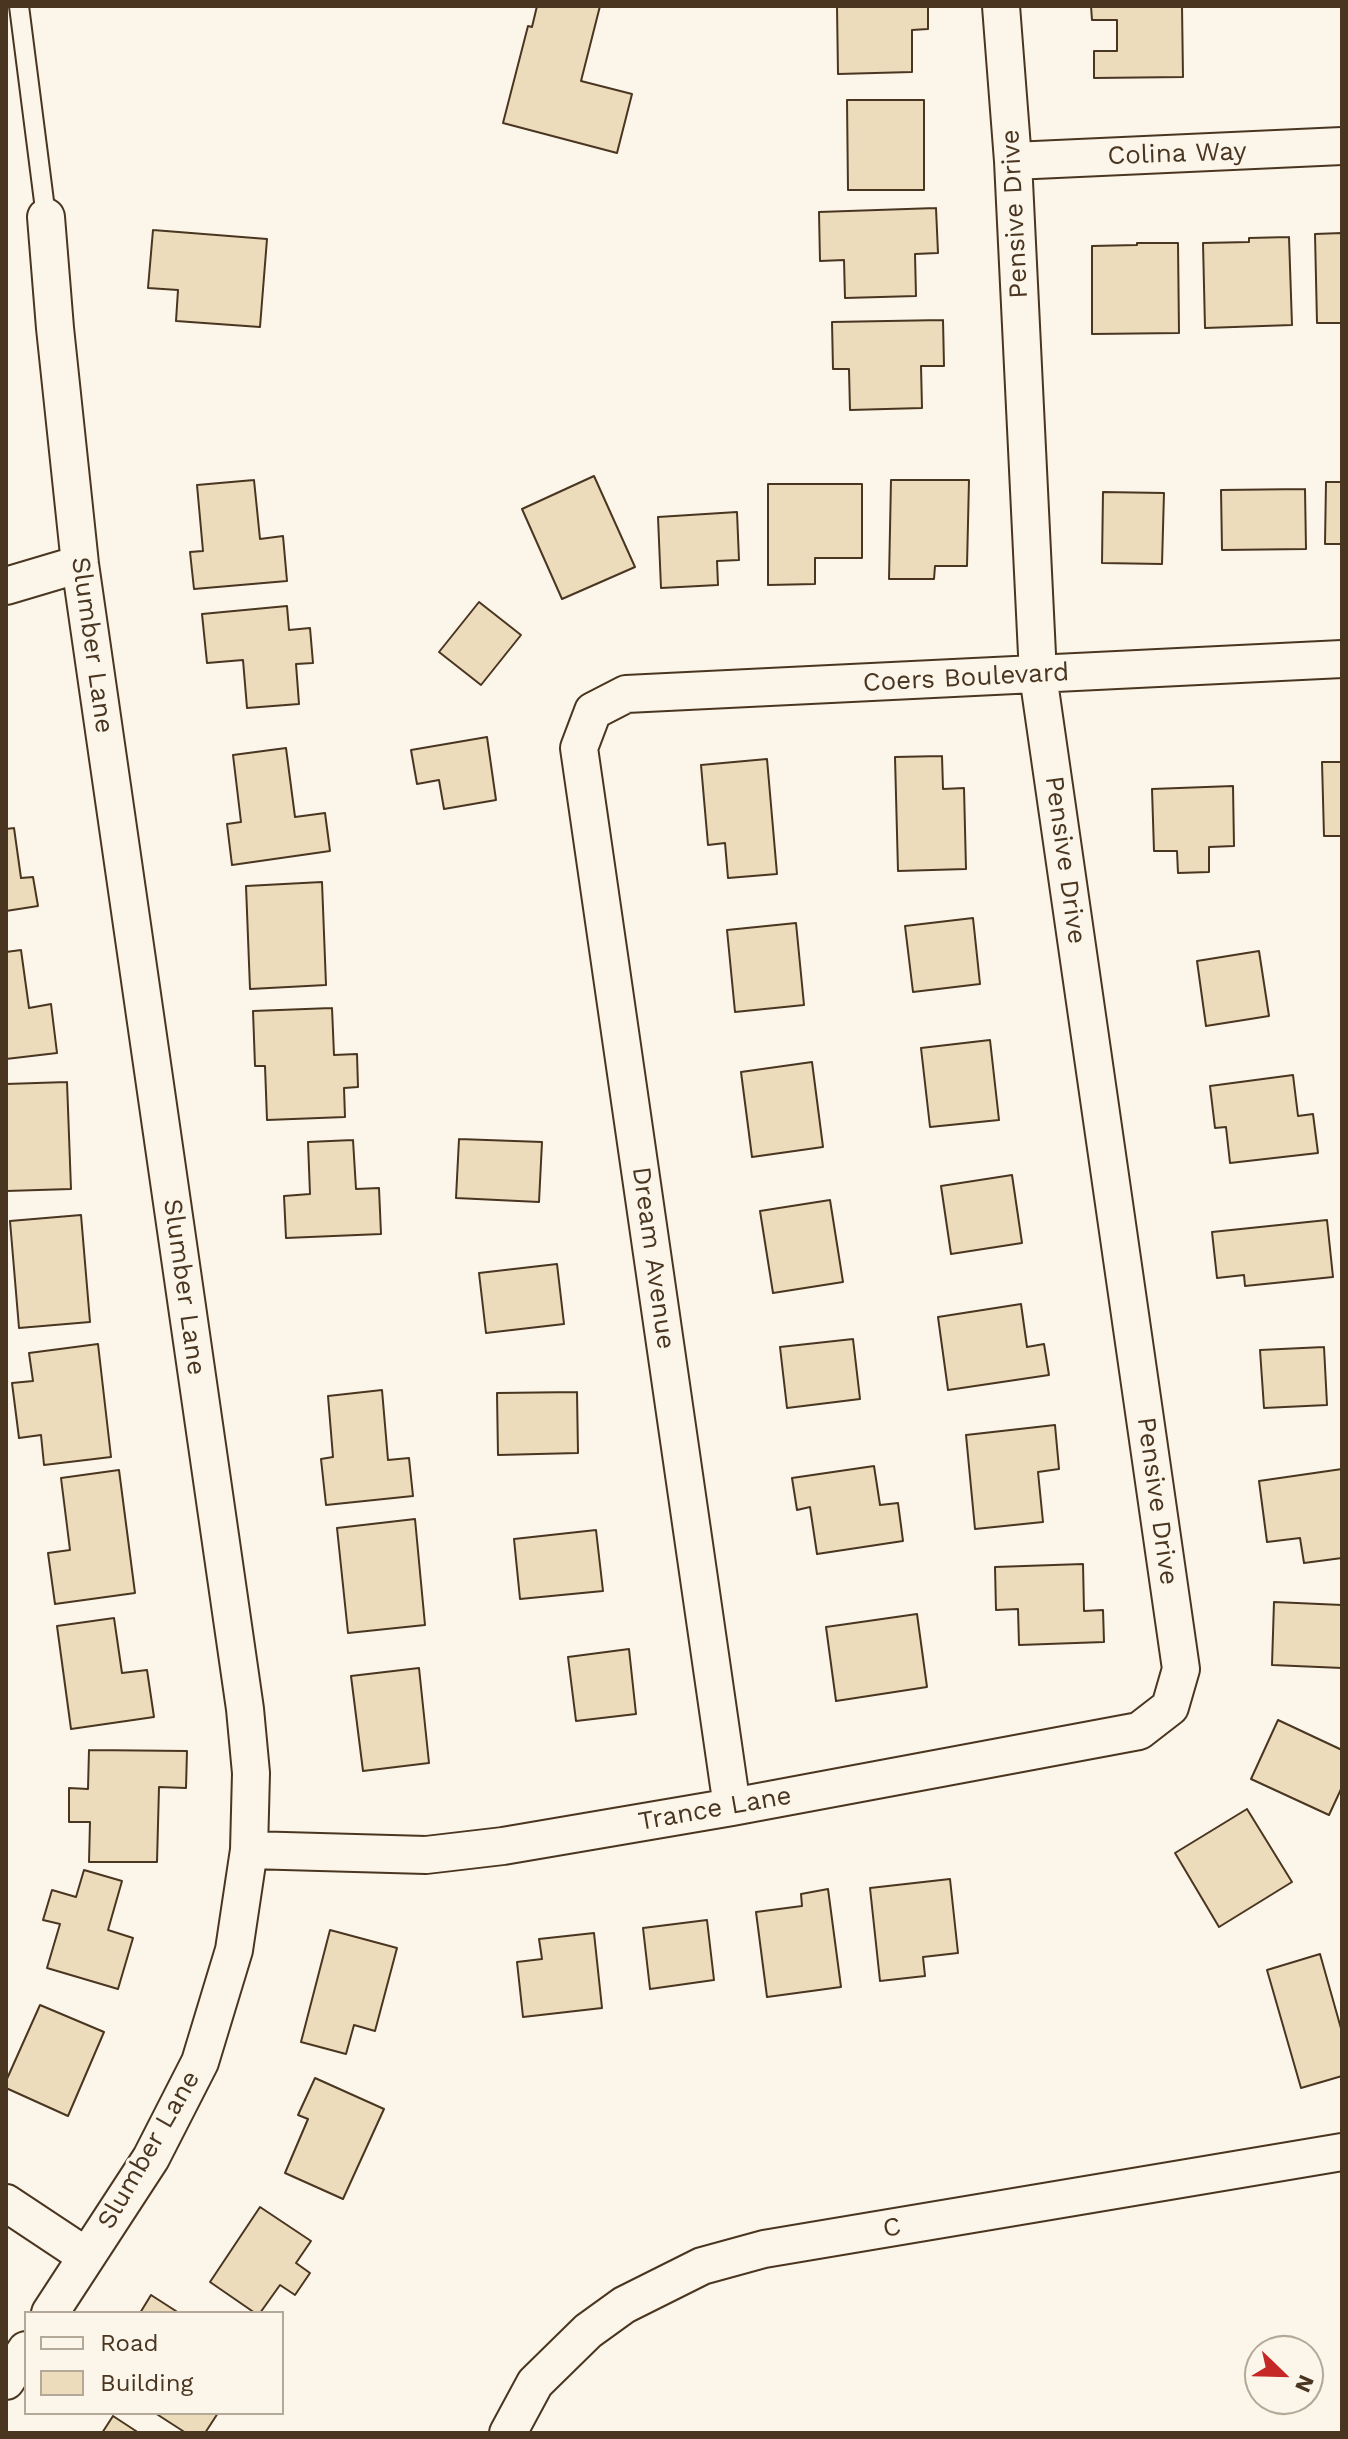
<!DOCTYPE html>
<style>
body{margin:0}
#map{position:relative;width:1348px;height:2439px;overflow:hidden;background:#fbf6e9;font-family:"Work Sans",sans-serif}
canvas{display:block}
.frame{position:absolute;inset:0;border:8px solid #4a3520;pointer-events:none}
.legend{position:absolute;left:24px;top:2311px;width:260px;height:104px;box-sizing:border-box;background:#fbf6e9;border:2px solid #b4a999;margin:0;padding:10px 14px;list-style:none;font-size:24px;color:#4a3520}
.legend li{display:flex;align-items:center;gap:16px;height:40px}
.legend b{width:40px;border:2px solid #b4a999}
.north{position:absolute;left:1244px;top:2335px;width:80px;height:80px;box-sizing:border-box;background:#fbf6e9;border:2px solid #b4a999;border-radius:50%;rotate:113deg;font-size:22px;font-weight:700;line-height:32px;text-align:center;color:#4a3520}
.north::after{content:'';display:block;margin:auto;width:28px;height:36px;background:#c62828;clip-path:polygon(50% 0,100% 100%,50% 72%,0 100%)}
</style>
<div id="map">
<canvas width="1348" height="2439"></canvas>
<div class="frame"></div>
<ul class="legend">
<li><b style="height:10px;background:#fbf6e9"></b>Road</li>
<li><b style="height:22px;background:#ecdcbc"></b>Building</li>
</ul>
<div class="north">N</div>
</div>
<script>
const context = document.querySelector('canvas').getContext('2d');
context.lineJoin = 'round';
function fill(path, color) { context.fillStyle = color; context.fill(path, 'evenodd'); }
const toPath = rows => new Path2D(rows.map(r => 'M' + r).join(''));
function stroke(path, color, width, dash) { context.strokeStyle = color; context.lineWidth = width; context.lineCap = dash ? 'butt' : 'round'; context.setLineDash(dash || []); context.stroke(path); }
function write(font, color, halo, rows, align = 'center') {
  context.font = font + ' "Work Sans",sans-serif'; context.lineWidth = 6; context.setLineDash([]); context.textBaseline = 'middle'; context.strokeStyle = halo; context.fillStyle = color; for (const [text, x, y, turn = 0] of rows) {
    context.save(); context.translate(x, y); context.rotate((+turn || 0) * Math.PI / 180); context.textAlign = isNaN(turn) ? turn : align; if (halo) context.strokeText(text, 0, 0); context.fillText(text, 0, 0); context.restore();
  }
}
const building = toPath([
 [537,6,600,6,581,81,632,94,617,153,503,123,528,26,532,27,537,6],
 [837,6,928,6,928,29,912,30,912,72,838,74,837,6],
 [1091,6,1182,6,1183,77,1094,78,1094,51,1117,51,1117,20,1092,20,1091,6],
 [847,100,924,100,924,190,848,190,847,100],
 [936,208,938,253,915,254,916,296,845,298,844,260,820,261,819,212,936,208],
 [153,230,267,239,260,327,176,321,178,290,148,288,153,230],
 [1342,233,1342,323,1317,323,1315,234,1342,233],
 [1289,237,1292,325,1205,328,1203,243,1249,242,1249,238,1289,237],
 [1137,243,1178,243,1179,333,1092,334,1092,246,1137,245,1137,243],
 [943,320,944,366,921,366,922,408,850,410,849,369,833,369,832,322,943,320],
 [594,476,635,567,562,599,522,509,594,476],
 [254,480,260,539,283,536,287,581,194,589,190,552,203,551,197,485,254,480],
 [891,480,969,480,967,566,935,566,934,579,889,579,891,480],
 [1326,482,1342,482,1342,544,1325,544,1326,482],
 [768,484,862,484,862,558,815,558,815,584,768,585,768,484],
 [1305,489,1306,549,1222,550,1221,490,1305,489],
 [1103,492,1164,493,1162,564,1102,563,1103,492],
 [737,512,739,560,717,561,718,585,661,588,658,517,737,512],
 [479,602,521,635,481,685,439,652,479,602],
 [287,606,289,630,310,628,313,663,296,664,299,704,247,708,243,660,207,663,202,614,287,606],
 [487,737,496,800,444,809,439,780,417,784,411,750,487,737],
 [286,748,295,817,325,813,330,851,232,865,227,824,241,822,233,755,286,748],
 [942,756,943,789,964,788,966,869,898,871,895,757,942,756],
 [767,759,777,874,728,878,725,843,708,845,701,765,767,759],
 [1322,762,1342,762,1342,836,1324,836,1322,762],
 [1233,786,1234,846,1209,847,1209,872,1178,873,1177,851,1154,851,1152,789,1233,786],
 [14,828,21,878,33,877,38,906,6,911,6,829,14,828],
 [322,882,326,985,250,989,246,886,322,882],
 [973,918,980,984,913,992,905,926,973,918],
 [796,923,804,1005,735,1012,727,930,796,923],
 [21,950,29,1008,51,1004,57,1053,6,1059,6,952,21,950],
 [1259,951,1269,1016,1206,1026,1197,961,1259,951],
 [332,1008,334,1055,357,1054,358,1087,344,1088,345,1117,267,1120,265,1066,255,1066,253,1011,332,1008],
 [990,1040,999,1120,930,1127,921,1048,990,1040],
 [812,1062,823,1147,752,1157,741,1072,812,1062],
 [1293,1075,1298,1116,1313,1114,1318,1153,1230,1163,1226,1127,1215,1128,1210,1086,1293,1075],
 [67,1082,71,1189,6,1191,6,1084,67,1082],
 [459,1139,542,1142,539,1202,456,1198,459,1139],
 [353,1140,356,1189,379,1188,381,1234,286,1238,284,1196,310,1194,308,1142,353,1140],
 [1012,1175,1022,1243,951,1254,941,1186,1012,1175],
 [830,1200,843,1282,773,1293,760,1211,830,1200],
 [81,1215,90,1322,19,1328,10,1221,81,1215],
 [1327,1220,1333,1277,1245,1286,1244,1275,1217,1278,1212,1232,1327,1220],
 [557,1264,564,1324,486,1333,479,1273,557,1264],
 [1021,1304,1027,1347,1044,1344,1049,1375,948,1390,938,1317,1021,1304],
 [853,1339,860,1399,787,1408,780,1347,853,1339],
 [98,1344,111,1457,44,1465,41,1435,19,1438,12,1383,33,1381,29,1353,98,1344],
 [1324,1347,1327,1405,1264,1408,1260,1350,1324,1347],
 [382,1390,388,1460,409,1458,413,1496,326,1505,321,1459,333,1457,328,1396,382,1390],
 [577,1392,578,1453,498,1455,497,1393,577,1392],
 [1055,1425,1059,1469,1038,1472,1043,1522,975,1529,966,1435,1055,1425],
 [874,1466,880,1505,898,1503,903,1541,817,1554,810,1507,797,1510,792,1478,874,1466],
 [1342,1469,1342,1558,1304,1563,1300,1538,1267,1542,1259,1481,1342,1469],
 [119,1470,135,1593,55,1604,48,1553,70,1550,61,1478,119,1470],
 [415,1519,425,1625,348,1633,337,1528,415,1519],
 [596,1530,603,1591,520,1599,514,1539,596,1530],
 [1083,1564,1084,1611,1103,1610,1104,1642,1019,1645,1018,1609,996,1610,995,1567,1083,1564],
 [1274,1602,1342,1605,1342,1668,1272,1665,1274,1602],
 [917,1614,927,1687,836,1701,826,1627,917,1614],
 [114,1618,122,1673,147,1670,154,1717,71,1729,57,1626,114,1618],
 [629,1649,636,1714,576,1721,568,1657,629,1649],
 [419,1668,429,1763,363,1771,351,1676,419,1668],
 [1278,1720,1342,1750,1342,1787,1329,1815,1251,1779,1278,1720],
 [89,1750,187,1751,186,1788,159,1787,157,1862,89,1862,90,1822,69,1822,69,1788,88,1789,89,1750],
 [1247,1809,1292,1882,1219,1927,1175,1853,1247,1809],
 [84,1870,122,1881,108,1930,133,1938,118,1989,47,1968,60,1924,43,1920,52,1890,76,1897,84,1870],
 [950,1879,958,1953,923,1957,925,1976,880,1981,870,1888,950,1879],
 [828,1889,841,1987,767,1997,756,1912,802,1906,801,1894,828,1889],
 [707,1920,714,1980,650,1989,643,1928,707,1920],
 [330,1930,397,1948,375,2031,354,2025,346,2054,301,2042,330,1930],
 [594,1933,602,2008,523,2017,517,1962,542,1959,539,1939,594,1933],
 [1320,1954,1342,2032,1342,2076,1301,2088,1267,1970,1320,1954],
 [40,2005,104,2032,68,2116,6,2088,6,2081,40,2005],
 [315,2078,384,2109,343,2199,285,2173,308,2119,298,2115,315,2078],
 [260,2207,311,2241,296,2263,310,2273,295,2295,280,2285,260,2313,255,2313,210,2282,260,2207],
 [151,2295,179,2313,140,2313,151,2295],
 [155,2413,218,2413,205,2433,186,2433,155,2413],
 [113,2416,139,2433,102,2433,113,2416]
]);
fill(building, '#ecdcbc');
stroke(building, '#4a3520', 2);
const service = toPath([
 [19,6,46,217]
]);
const minor = toPath([
 [1013,161,1342,146],
 [46,217,55,328,80,564,245,1709,251,1773,249,1850,234,1950,200,2062,151,2158,50,2313],
 [6,586,80,564],
 [732,1807,579,748,593,711,626,694,1342,659],
 [249,1850,426,1855,503,1846,732,1807,1139,1731,1170,1707,1181,1669,1038,675,1013,161,1001,6],
 [6,2203,86,2256],
 [6,2381,26,2350],
 [508,2433,535,2383,588,2331,624,2305,702,2266,764,2249,1342,2152]
]);
stroke(service, '#4a3520', 22);
stroke(minor, '#4a3520', 40);
stroke(service, '#fbf6e9', 18);
stroke(minor, '#fbf6e9', 36);
write('26px', '#4a3520', '#fbf6e9', [
 ["Colina Way",1177,154,-2],
 ["Pensive Drive",1015,214,-93],
 ["Slumber Lane",92,645,82],
 ["Coers Boulevard",966,678,-3],
 ["Pensive Drive",1065,860,82],
 ["Dream Avenue",653,1258,82],
 ["Slumber Lane",184,1287,82],
 ["Pensive Drive",1157,1501,82],
 ["Trance Lane",715,1809,-10],
 ["Slumber Lane",149,2150,-60],
 ["C",892,2228,-10]
]);
</script>
